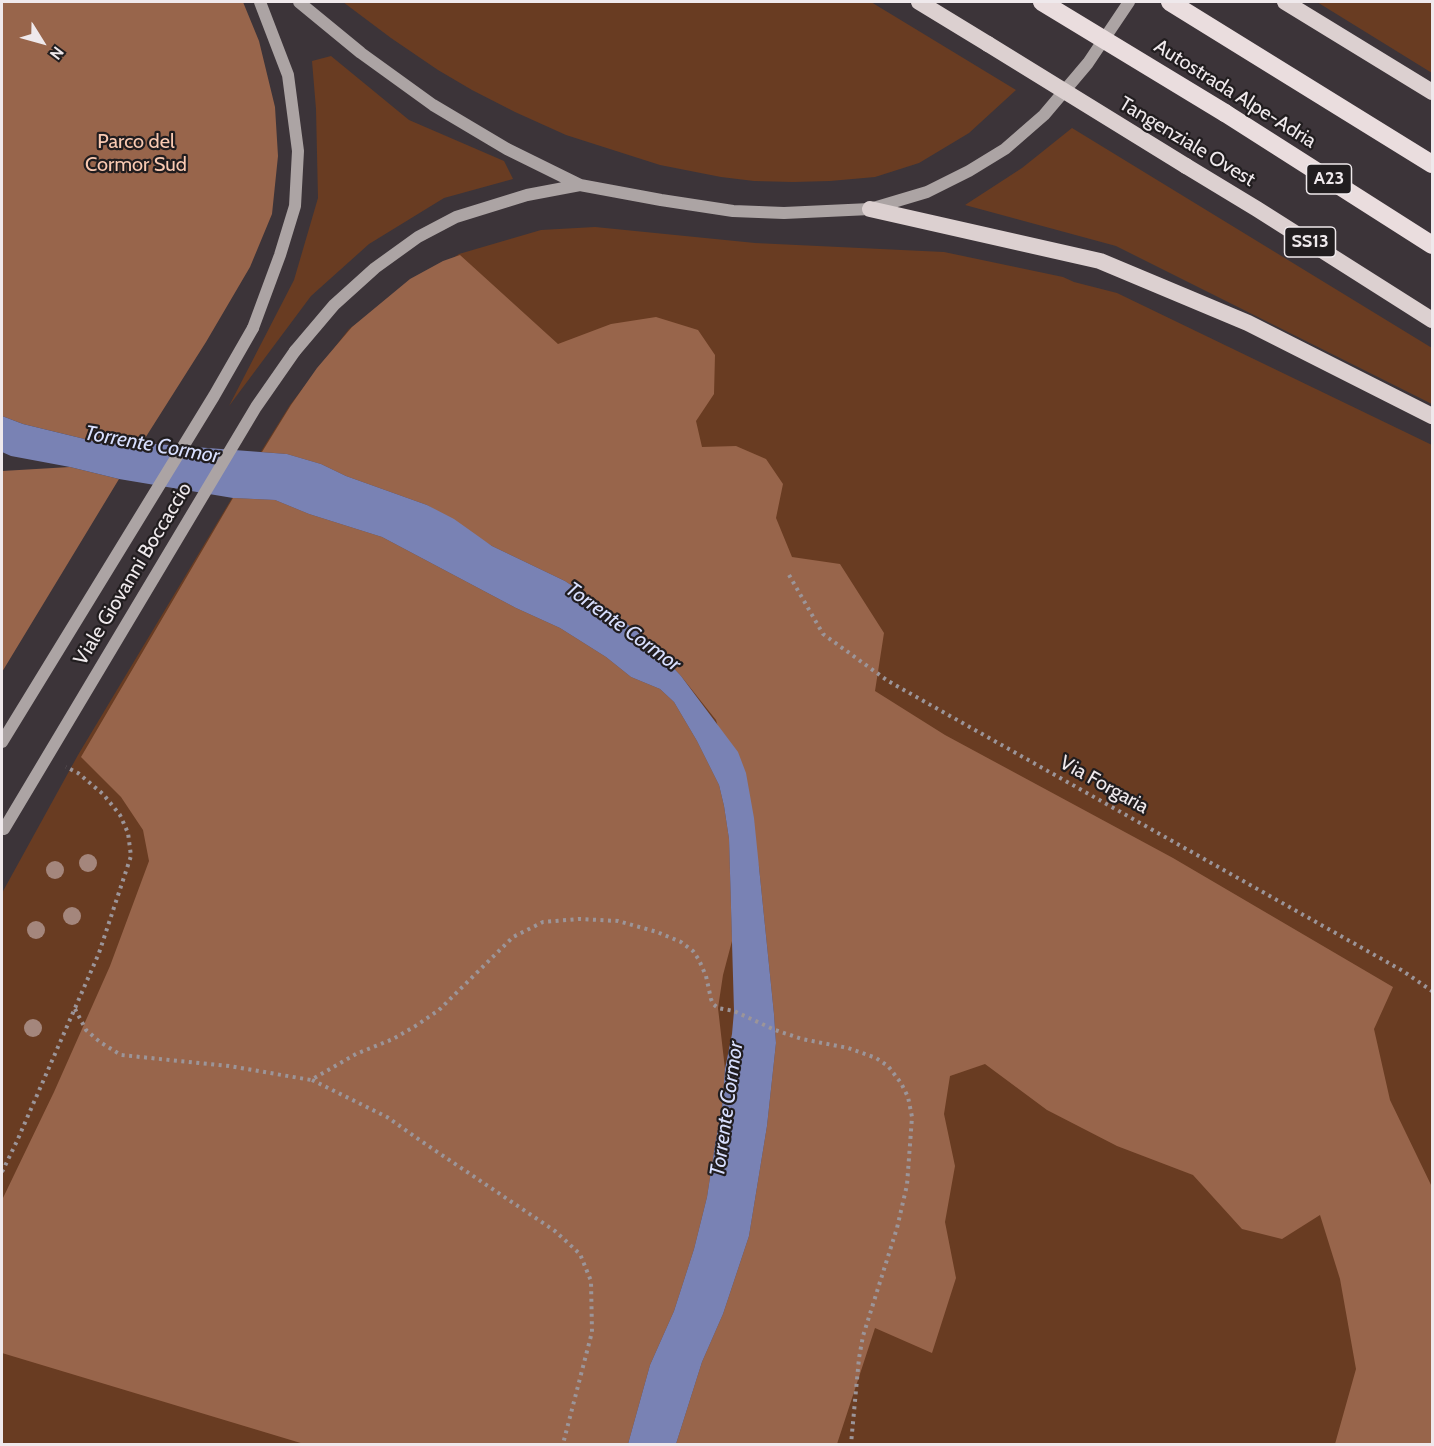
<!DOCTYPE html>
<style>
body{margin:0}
#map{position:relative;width:1434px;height:1446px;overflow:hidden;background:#3c3439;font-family:Cabin,sans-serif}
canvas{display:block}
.frame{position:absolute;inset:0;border:3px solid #efe9ec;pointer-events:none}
.north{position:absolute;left:12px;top:12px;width:60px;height:60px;-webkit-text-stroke:4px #211d1f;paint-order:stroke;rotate:127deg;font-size:16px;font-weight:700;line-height:24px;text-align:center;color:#efe9ec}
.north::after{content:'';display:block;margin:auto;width:21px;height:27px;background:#efe9ec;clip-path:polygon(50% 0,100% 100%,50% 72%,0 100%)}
</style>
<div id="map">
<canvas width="1434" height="1446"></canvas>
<div class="frame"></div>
<div class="north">N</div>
</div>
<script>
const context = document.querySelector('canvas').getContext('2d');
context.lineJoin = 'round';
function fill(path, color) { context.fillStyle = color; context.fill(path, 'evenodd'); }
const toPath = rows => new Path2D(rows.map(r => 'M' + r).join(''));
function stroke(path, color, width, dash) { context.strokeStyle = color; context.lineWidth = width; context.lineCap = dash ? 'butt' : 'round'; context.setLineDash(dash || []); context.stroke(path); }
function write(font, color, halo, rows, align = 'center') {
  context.font = font + ' Cabin,sans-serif'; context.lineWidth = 4.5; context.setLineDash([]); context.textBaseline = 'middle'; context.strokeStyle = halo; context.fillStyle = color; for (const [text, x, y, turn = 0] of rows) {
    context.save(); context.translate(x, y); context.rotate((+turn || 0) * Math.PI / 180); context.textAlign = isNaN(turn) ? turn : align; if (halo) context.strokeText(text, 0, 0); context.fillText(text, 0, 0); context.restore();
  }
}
fill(toPath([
 [343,2,871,2,1016,90,969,133,919,163,875,177,830,181,793,182,754,181,721,177,660,165,566,135,515,112,472,90,438,70,391,38],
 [1317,2,1432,2,1432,73],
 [331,56,409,120,504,161,513,179,444,198,369,244,311,296,229,406,294,280,318,198,316,109,312,61],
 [1072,128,1432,348,1432,404,1116,246,965,205,1022,168],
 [595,227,755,243,944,252,1063,277,1074,282,1117,293,1432,445,1432,1444,2,1444,2,893,78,755,232,498,290,405,349,329,459,254,541,230]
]), '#693c22');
fill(toPath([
 [2,2,243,2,259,41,275,107,278,156,272,214,250,267,206,342,142,443,97,442,23,424,2,416],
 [460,255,558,344,611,324,656,317,698,330,715,355,714,394,696,421,702,447,736,446,766,459,783,484,776,518,792,557,840,564,884,633,875,691,945,735,1173,858,1393,987,1374,1029,1390,1100,1432,1187,1432,1444,1335,1444,1356,1369,1340,1279,1320,1215,1282,1239,1242,1229,1193,1175,1117,1146,1047,1110,985,1064,950,1076,944,1114,955,1166,945,1222,956,1278,932,1353,875,1328,837,1444,676,1444,702,1362,723,1314,749,1236,767,1126,776,1043,774,1014,759,867,716,720,681,676,647,639,610,611,565,581,492,546,427,505,346,476,321,464,287,454,262,452,291,405,317,368,352,327,410,279,443,261],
 [70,467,119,479,2,672,2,471],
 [233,498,275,500,309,514,382,537,516,608,560,628,606,657,631,677,660,689,674,702,697,741,719,785,724,806,729,839,732,941,723,975,718,1008,725,1069,722,1108,715,1145,707,1197,694,1249,674,1311,650,1365,628,1444,304,1444,2,1353,2,1200,54,1092,110,966,149,861,143,830,121,797,81,757]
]), '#98654b');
fill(toPath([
 [2,416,23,424,97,442,142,443,287,454,321,464,346,476,427,505,454,519,492,546,565,581,610,611,647,639,681,676,738,752,746,773,754,818,774,1014,776,1043,767,1126,749,1236,723,1314,702,1362,676,1444,628,1444,650,1365,674,1311,694,1249,707,1197,715,1145,722,1108,725,1069,732,1034,734,1011,729,839,724,806,719,785,697,741,674,702,660,689,631,677,606,657,560,628,516,608,382,537,309,514,275,500,233,498,119,479,70,467,11,456,2,452]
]), '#7982b4');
stroke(toPath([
 [789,575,823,634,888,681,1403,971,1432,991],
 [75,1009,86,1030,100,1042,121,1055,229,1066,311,1080,356,1054,393,1039,417,1025,439,1010,513,937,543,922,579,919,618,921,657,932,681,942,693,951,699,960,706,976,711,999,713,1004,718,1008,734,1011,775,1030,802,1039,848,1048,876,1058,888,1066,901,1083,908,1097,912,1117,907,1185,897,1228,863,1336,859,1358,851,1444],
 [312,1080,387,1117,421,1141,555,1231,580,1254,591,1281,592,1332,563,1444],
 [2,1172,17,1141,99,953,131,856,128,833,120,815,103,794,78,773,66,767]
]), '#9c9599', 4, [3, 4.5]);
stroke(toPath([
 [299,2,361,53,433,105,507,149,580,185,661,200,733,211,784,213,870,209,927,192,969,171,1005,149,1044,115,1088,63,1129,2],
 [253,328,280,255,295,206,298,151,288,75,260,2],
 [295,351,334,305,375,268,418,237,456,217,527,195,580,185]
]), '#aca4a4', 12);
stroke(toPath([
 [919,2,988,44],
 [1285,2,1432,92],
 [1186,166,1257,209,1432,320],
 [870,209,1100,261,1248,323,1432,416]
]), '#dcd0d0', 16);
stroke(toPath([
 [1170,2,1432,164],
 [1225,113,1432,245]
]), '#eaddde', 18);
stroke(toPath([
 [2,742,214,396,253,328],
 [4,829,256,407,295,351]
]), '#aca4a4', 12);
stroke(toPath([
 [988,44,1186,166]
]), '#dcd0d0', 16);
stroke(toPath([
 [1042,2,1225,113]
]), '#eaddde', 18);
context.fillStyle = '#a4867c';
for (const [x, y] of [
 [88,863],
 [55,870],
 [72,916],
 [36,930],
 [33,1028]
]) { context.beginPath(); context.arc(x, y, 9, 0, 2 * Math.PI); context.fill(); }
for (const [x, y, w] of [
 [1329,179,45],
 [1310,242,51]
]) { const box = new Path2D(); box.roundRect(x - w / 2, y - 15, w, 30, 4.5); context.fillStyle = '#211d1f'; context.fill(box); stroke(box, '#efe9ec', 1.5); }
write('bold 18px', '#efe9ec', null, [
 ["A23",1329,179],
 ["SS13",1310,242]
]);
write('20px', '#efe9ec', '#211d1f', [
 ["Autostrada Alpe-Adria",1235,94,32],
 ["Tangenziale Ovest",1187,142,31],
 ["Viale Giovanni Boccaccio",133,574,-59],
 ["Via Forgaria",1104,785,29]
]);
write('20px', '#facab2', '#211d1f', [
 ["Parco del",136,142],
 ["Cormor Sud",136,165]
]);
write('italic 21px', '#d8dffe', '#211d1f', [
 ["Torrente Cormor",152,445,10],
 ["Torrente Cormor",623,627,36],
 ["Torrente Cormor",727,1109,-82]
]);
</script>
